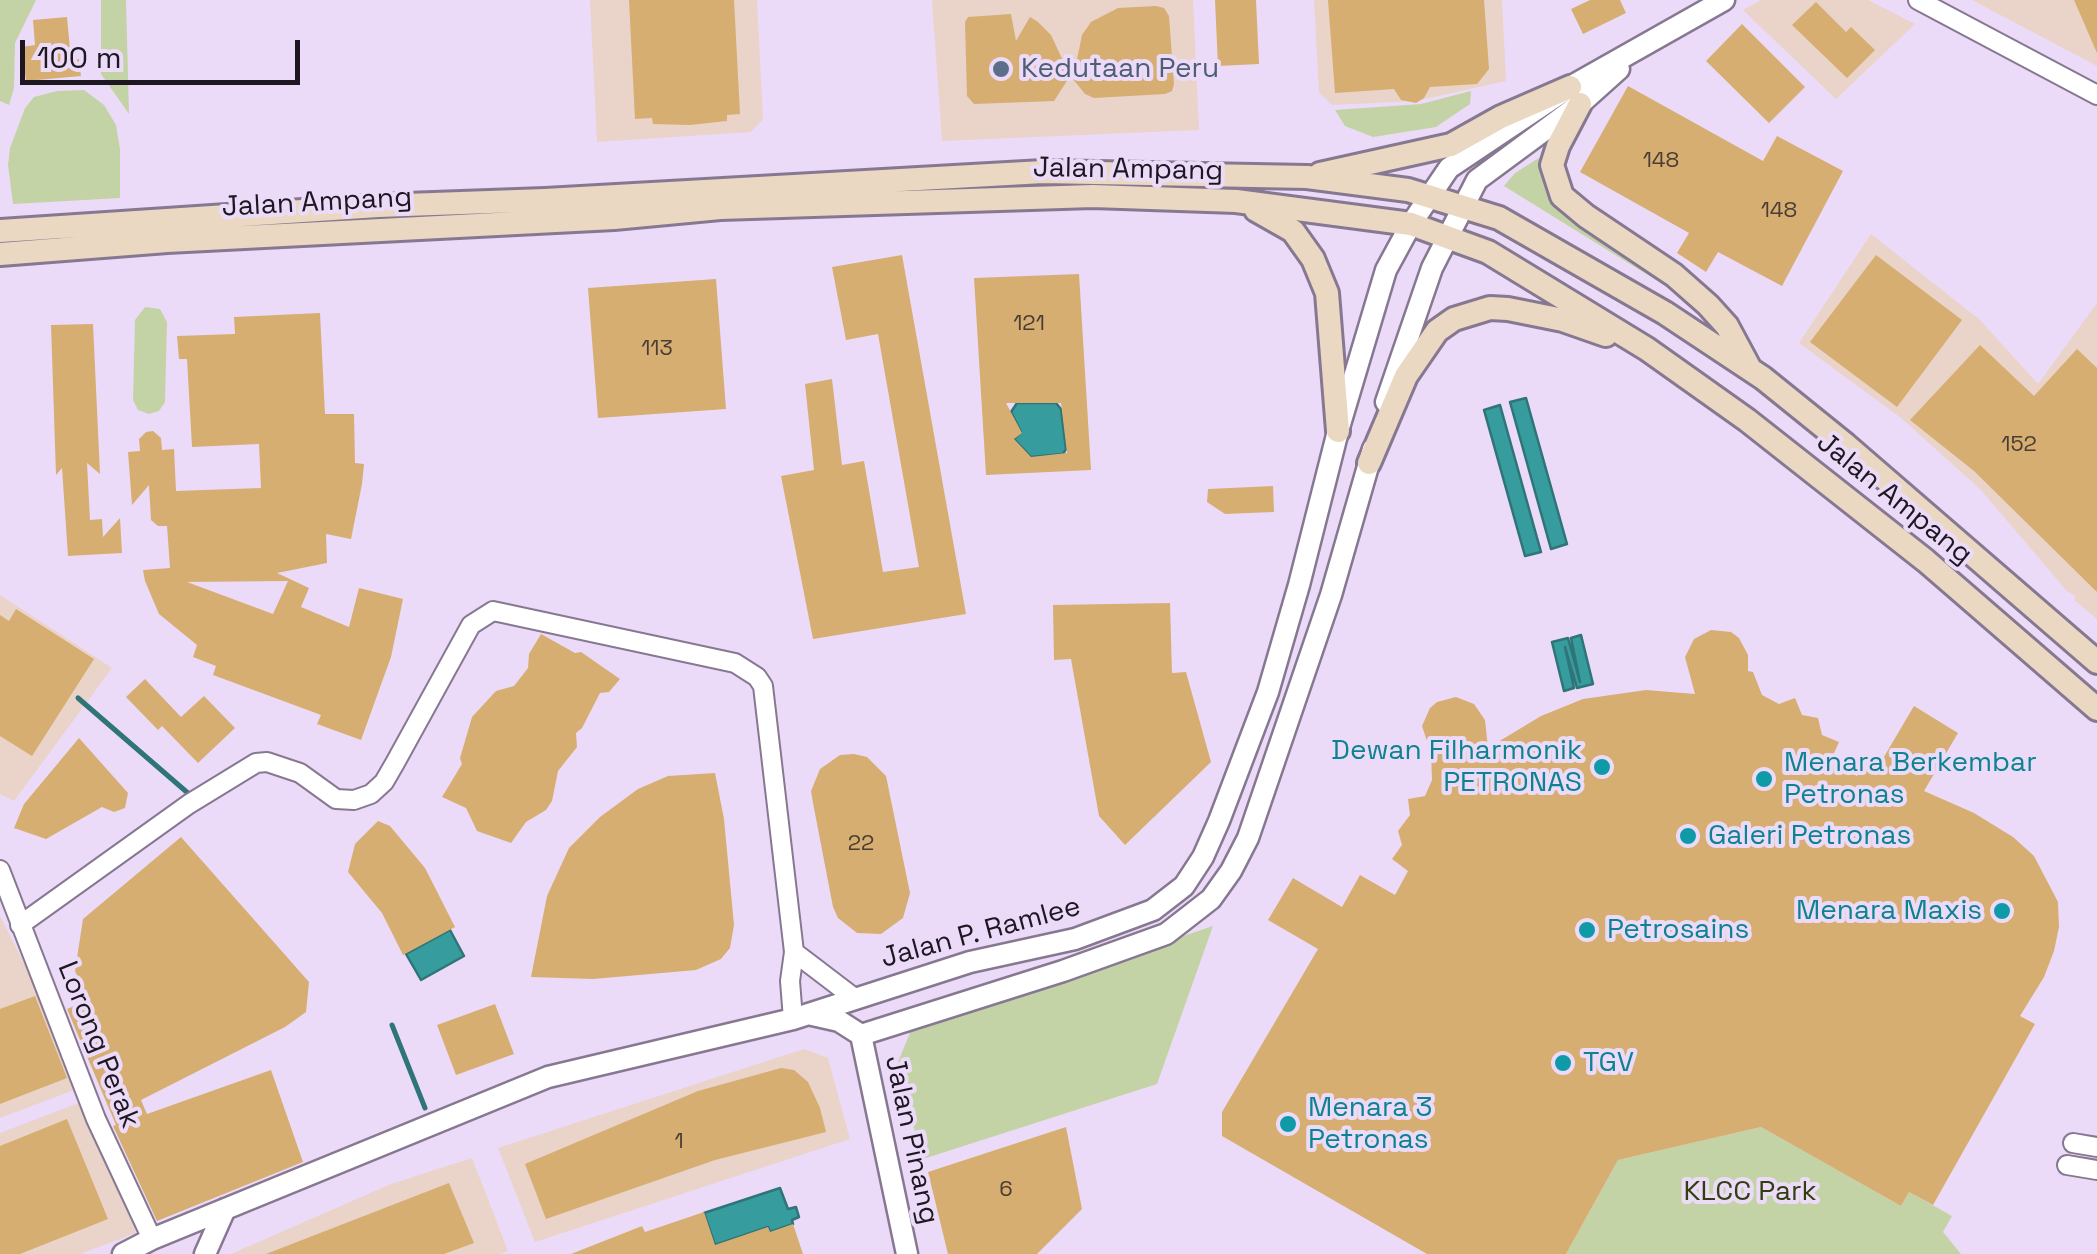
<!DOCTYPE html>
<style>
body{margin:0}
#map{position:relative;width:2097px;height:1254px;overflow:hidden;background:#ecdbf8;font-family:"Space Grotesk",sans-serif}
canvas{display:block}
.scale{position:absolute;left:20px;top:40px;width:280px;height:45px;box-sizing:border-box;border:5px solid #1d1721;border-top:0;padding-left:12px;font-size:30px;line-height:35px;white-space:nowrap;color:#1d1721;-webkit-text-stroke:8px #ecdbf8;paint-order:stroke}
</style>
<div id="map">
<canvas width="2097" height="1254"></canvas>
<div class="scale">100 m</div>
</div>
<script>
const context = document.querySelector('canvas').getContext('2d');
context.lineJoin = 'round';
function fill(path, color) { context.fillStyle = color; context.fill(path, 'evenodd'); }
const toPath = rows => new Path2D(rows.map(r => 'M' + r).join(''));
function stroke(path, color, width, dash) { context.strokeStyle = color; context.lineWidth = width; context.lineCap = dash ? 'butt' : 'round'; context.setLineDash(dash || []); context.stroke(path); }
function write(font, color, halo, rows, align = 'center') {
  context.font = font + ' "Space Grotesk",sans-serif'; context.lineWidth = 8; context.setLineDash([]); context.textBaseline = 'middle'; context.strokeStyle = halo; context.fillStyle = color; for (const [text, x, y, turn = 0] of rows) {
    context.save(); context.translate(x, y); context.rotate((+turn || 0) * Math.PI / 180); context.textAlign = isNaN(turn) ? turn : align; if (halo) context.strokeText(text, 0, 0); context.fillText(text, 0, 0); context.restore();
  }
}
fill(toPath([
 [590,0,757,0,763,119,751,132,597,142],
 [932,0,1193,0,1199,130,942,141],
 [1314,0,1502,0,1506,81,1415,101,1332,105,1319,92],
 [1761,0,1868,0,1915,24,1836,99,1743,10],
 [1972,0,2097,0,2097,66],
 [1871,234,1980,320,2038,384,2097,303,2097,619,2074,600,2076,596,2067,591,1980,489,1901,418,1799,343],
 [0,595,112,668,14,801,0,794],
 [0,916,38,991,77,1089,0,1118],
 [804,1049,828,1058,850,1139,535,1242,498,1148],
 [84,1101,136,1233,80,1254,0,1254,0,1133],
 [472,1158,508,1251,500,1254,231,1254,391,1184]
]), '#ead3c8');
fill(toPath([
 [0,0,36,0,15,43,14,88,9,105,0,101],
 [101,0,126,0,129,114,101,74],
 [84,90,104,105,116,125,120,149,120,198,13,204,8,165,10,148,25,108,34,97,57,91],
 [1471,91,1470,104,1436,127,1373,137,1345,126,1335,110,1421,104],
 [1542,156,1542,167,1676,285,1672,290,1504,186,1515,173],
 [145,307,160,309,167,322,165,402,159,411,149,414,138,410,133,400,135,320],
 [1213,926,1157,1084,923,1159,896,1067,912,1028],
 [1761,1127,1901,1206,1909,1192,1952,1216,1943,1232,1961,1254,1566,1254,1618,1160]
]), '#c3d3a6');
const water = toPath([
 [1526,398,1567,544,1551,549,1510,402,1526,398],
 [1017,403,1056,403,1061,409,1066,449,1063,454,1031,457,1014,439,1021,432,1011,412,1017,403],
 [1500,405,1541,552,1525,556,1484,410,1500,405],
 [1581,635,1593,684,1577,688,1565,647,1574,688,1564,691,1552,642,1568,638,1580,682,1571,638,1581,635],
 [450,930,464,956,421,980,406,954,450,930],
 [780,1188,788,1209,796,1207,799,1217,792,1220,793,1224,770,1232,768,1227,715,1245,704,1213,780,1188]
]);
fill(water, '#379c9d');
stroke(water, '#2f7478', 2.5);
stroke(toPath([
 [78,698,189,794],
 [392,1025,425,1108]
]), '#2f7478', 5);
fill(toPath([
 [629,0,734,0,740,114,727,115,727,121,690,125,653,124,652,118,635,119],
 [1215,0,1256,0,1259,64,1218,66],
 [1328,0,1484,0,1489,69,1477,84,1430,87,1424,98,1416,103,1401,100,1394,89,1335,93],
 [1590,0,1620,0,1626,13,1583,34,1571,9],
 [2074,0,2097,0,2097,53],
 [1816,2,1846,32,1851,27,1875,50,1847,78,1792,25],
 [1156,6,1164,8,1169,16,1174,84,1172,91,1165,94,1094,98,1085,94,1073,79,1082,35,1091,22,1118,8],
 [1011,14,1016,41,1030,17,1038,22,1051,35,1070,76,1054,101,974,104,967,96,965,22,968,17],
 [67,17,71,60,79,59,81,76,26,81,22,47,35,45,33,20],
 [1742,24,1805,87,1769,123,1706,61],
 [1628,86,1763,161,1777,136,1843,171,1782,286,1718,252,1706,272,1677,253,1689,233,1580,172],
 [902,255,966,614,813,639,781,476,814,470,805,384,832,379,842,465,864,461,883,572,919,567,878,334,846,340,832,267],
 [1876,255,1962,320,1897,407,1810,342],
 [1079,274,1091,470,986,475,974,278],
 [1006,403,1061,403,1067,453,1031,457,1014,439,1022,433],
 [716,279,726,409,598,418,588,288],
 [320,313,325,414,354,414,355,463,364,464,362,484,351,539,326,534,327,563,277,573,309,588,301,607,349,627,359,588,403,599,391,657,361,740,317,724,321,715,213,675,216,666,193,657,197,645,159,614,145,581,143,570,170,568,167,526,158,526,151,520,149,485,132,505,128,452,140,451,139,439,146,432,153,431,161,438,162,450,174,449,176,491,261,488,259,444,192,447,187,359,179,359,177,336,235,334,234,317],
 [288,581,273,614,187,582],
 [93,324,100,474,87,463,90,520,102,519,103,537,120,518,122,553,68,556,62,468,56,475,51,325],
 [1980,345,2034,396,2077,349,2097,368,2097,592,1974,471,1910,420],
 [1273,486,1274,512,1225,514,1207,502,1208,489],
 [1170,603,1172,673,1186,672,1211,762,1125,845,1099,816,1071,659,1054,660,1053,605],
 [16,609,94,659,32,756,0,736,0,615,9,621],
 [1711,630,1731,632,1739,638,1748,655,1748,671,1753,672,1762,695,1779,704,1795,698,1802,715,1818,718,1822,735,1839,742,1830,762,1857,776,1865,761,1878,767,1914,706,1958,733,1924,791,1974,813,2013,837,2034,856,2058,902,2059,927,2054,951,2044,977,2020,1016,2035,1024,1933,1205,1909,1192,1901,1206,1761,1127,1618,1160,1566,1254,1427,1254,1222,1136,1222,1112,1318,949,1268,920,1293,878,1342,907,1360,875,1395,895,1408,871,1392,859,1402,845,1398,831,1410,815,1408,799,1425,796,1432,780,1431,753,1422,726,1430,708,1437,702,1456,697,1474,704,1485,720,1488,748,1541,716,1583,699,1646,690,1695,694,1685,657,1694,639],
 [541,634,575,653,581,652,620,679,609,692,600,693,582,728,576,733,577,747,558,771,552,801,546,810,526,822,511,843,477,831,466,808,442,797,462,764,460,758,472,717,496,691,514,686,528,668,529,654],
 [145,679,181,717,204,696,235,728,198,763,162,726,158,730,126,697],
 [79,738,128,793,125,808,114,812,102,807,46,839,14,828,24,804],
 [854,754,867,757,886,776,910,893,903,918,881,934,857,933,838,918,833,907,813,803,811,791,820,769,840,755],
 [715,773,724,819,734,925,730,948,721,959,696,970,593,979,531,977,547,896,569,848,600,817,638,789,668,776],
 [378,821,390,826,425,868,455,927,403,955,382,913,348,872,355,844],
 [181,837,309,982,306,1012,285,1027,141,1100,147,1114,271,1070,303,1162,157,1221,113,1126,116,1125,67,1009,88,1000,75,971,83,919],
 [35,996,67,1078,0,1104,0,1009],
 [495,1004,514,1054,456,1075,437,1025],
 [781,1068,794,1070,808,1082,820,1108,826,1132,715,1160,546,1219,525,1164,698,1091],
 [67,1119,108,1219,20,1254,0,1254,0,1146],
 [1066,1127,1082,1209,1037,1254,948,1254,928,1172],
 [449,1183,474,1243,444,1254,266,1254],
 [704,1212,715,1245,768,1227,770,1232,793,1224,803,1254,571,1254,642,1226,645,1232]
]), '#d6ae71');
const minor = toPath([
 [1918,0,2097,95],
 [0,870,96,1119,152,1239],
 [20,925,189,804,256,763,267,762,300,773,336,799,354,800,371,794,384,782,395,763,471,625,493,611,735,663,757,677,763,686,794,952,790,981,793,1019],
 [794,952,853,997],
 [2073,1143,2097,1147],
 [2067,1165,2097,1170]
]);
const tertiary = toPath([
 [1386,402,1432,268,1477,180,1580,104,1619,69],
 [808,1014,839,1021,861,1035,907,1254],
 [861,1035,1063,971,1166,934,1211,899,1231,871,1248,838,1331,595,1373,449],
 [123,1254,152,1239,548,1077,793,1019,970,962,1075,939,1153,910,1184,886,1203,857,1219,821,1268,692,1299,585,1338,431,1386,270,1411,224,1449,168,1570,87,1724,0],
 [205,1254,225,1209]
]);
const secondary = toPath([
 [1580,104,1558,146,1552,165,1562,196,1586,216,1674,275,1708,305,1727,326,1749,367],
 [1320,174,1451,145,1501,117,1570,87],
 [1256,210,1293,231,1313,259,1327,293,1338,431],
 [0,231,378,206,545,200,1043,172,1307,177,1408,190,1499,218,1665,313,1763,378,1846,445,2097,662],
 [0,254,167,241,614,218,720,208,1093,196,1236,201,1411,224,1488,252,1647,349,1747,420,1926,561,2097,709],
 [1369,463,1406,376,1437,331,1454,319,1490,308,1508,309,1563,320,1606,335]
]);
stroke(minor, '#877892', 22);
stroke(tertiary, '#877892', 25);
stroke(secondary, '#877892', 28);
stroke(minor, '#fff', 18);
stroke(tertiary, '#fff', 20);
stroke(secondary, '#ead8c2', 22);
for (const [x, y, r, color] of [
 [1001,69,10,"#5c6f8a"],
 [1602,767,10,"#0f9aa8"],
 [1764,779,10,"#0f9aa8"],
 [1688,836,10,"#0f9aa8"],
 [2002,911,10,"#0f9aa8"],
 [1587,930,10,"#0f9aa8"],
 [1563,1063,10,"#0f9aa8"],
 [1288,1124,10,"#0f9aa8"]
]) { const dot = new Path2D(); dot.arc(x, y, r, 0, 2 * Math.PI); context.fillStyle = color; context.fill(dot); stroke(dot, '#ecdbf8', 4); }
write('22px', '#4b3d35', null, [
 ["148",1661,161],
 ["148",1779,211],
 ["121",1029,324],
 ["113",657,349],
 ["152",2019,445],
 ["22",861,844],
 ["1",679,1142],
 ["6",1006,1190]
]);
write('28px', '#4e5e75', '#ecdbf8', [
 ["Kedutaan Peru",1021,69]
], 'left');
write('28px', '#1d1721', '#ecdbf8', [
 ["Jalan Ampang",1128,170,1],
 ["Jalan Ampang",317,203,-3],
 ["Jalan Ampang",1894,499,39],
 ["Jalan P. Ramlee",981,933,-15],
 ["Lorong Perak",98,1045,68],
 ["Jalan Pinang",911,1140,78]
]);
write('28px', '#0d838f', '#ecdbf8', [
 ["Dewan Filharmonik",1582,751,"right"],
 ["PETRONAS",1582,783,"right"],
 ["Menara Berkembar",1784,763],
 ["Petronas",1784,795],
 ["Galeri Petronas",1708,836],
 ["Menara Maxis",1982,911,"right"],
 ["Petrosains",1607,930],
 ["TGV",1583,1063],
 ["Menara 3",1308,1108],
 ["Petronas",1308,1140]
], 'left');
write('28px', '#313f0e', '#ecdbf8', [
 ["KLCC Park",1750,1192]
]);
</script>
